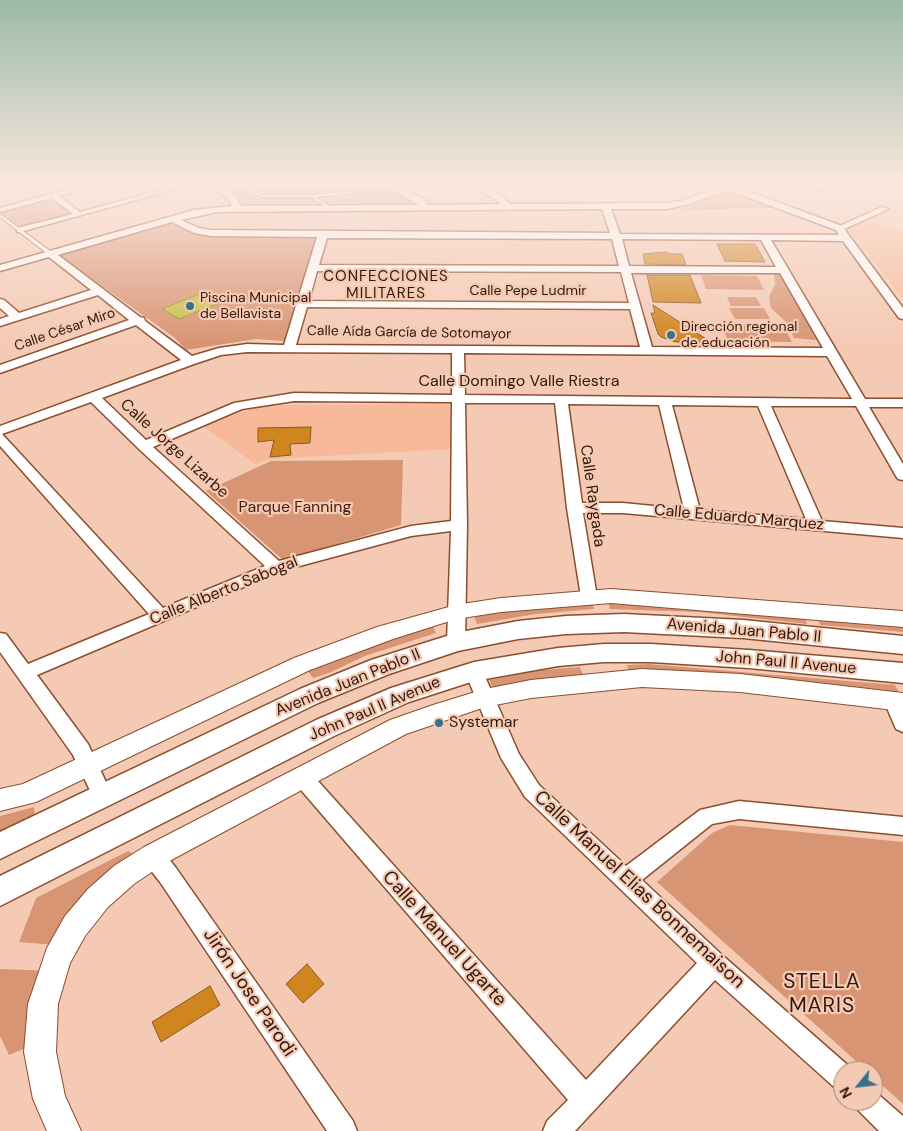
<!DOCTYPE html>
<meta charset="utf-8">
<style>
body{margin:0}
#map{position:relative;width:903px;height:1131px;overflow:hidden;background:#f5cab5;font-family:"DM Sans",sans-serif}
canvas{display:block}
.north{position:absolute;left:833px;top:1061px;width:50px;height:50px;box-sizing:border-box;background:#f5cab5;border:1px solid #a78371;border-radius:50%;rotate:241deg;font-size:14px;font-weight:700;line-height:20px;text-align:center;color:#32180b}
.north::after{content:'';display:block;margin:auto;width:18px;height:22px;background:#36728a;clip-path:polygon(50% 0,100% 100%,50% 72%,0 100%)}
</style>
<div id="map">
<canvas width="903" height="1131"></canvas>
<div class="north">N</div>
</div>
<script>
const context = document.querySelector('canvas').getContext('2d');
context.lineJoin = 'round';
function fill(path, color) { context.fillStyle = color; context.fill(path, 'evenodd'); }
const toPath = rows => new Path2D(rows.map(r => 'M' + r).join(''));
function stroke(path, color, width, dash) { context.strokeStyle = color; context.lineWidth = width; context.lineCap = dash ? 'butt' : 'round'; context.setLineDash(dash || []); context.stroke(path); }
function write(font, color, halo, rows, align = 'center') {
  context.font = font + ' "DM Sans",sans-serif'; context.lineWidth = 4.5; context.setLineDash([]); context.textBaseline = 'middle'; context.strokeStyle = halo; context.fillStyle = color; for (const [text, x, y, turn = 0] of rows) {
    context.save(); context.translate(x, y); context.rotate((+turn || 0) * Math.PI / 180); context.textAlign = isNaN(turn) ? turn : align; if (halo) context.strokeText(text, 0, 0); context.fillText(text, 0, 0); context.restore();
  }
}
fill(toPath([
 [867,219,903,232,903,299,848,229],
 [451,404,453,449,270,459,255,464,203,426,263,405]
]), '#f8b99b');
fill(toPath([
 [216,184,384,184,412,198,418,205,242,205,240,196],
 [729,191,774,208,680,210],
 [51,196,77,215,19,230,0,215,0,209],
 [169,223,202,235,318,236,284,341,256,339,186,350,175,338,59,255],
 [774,274,782,274,816,340,794,338,788,324,771,308,769,297,775,284],
 [701,275,757,276,764,290,706,289],
 [727,297,756,297,761,306,731,306],
 [729,308,764,308,770,319,735,319],
 [721,324,783,325,792,342,728,341],
 [403,460,401,525,283,560,206,491,271,461],
 [608,601,804,615,807,624,699,612,610,609],
 [592,602,594,609,536,614,477,624,474,616,532,607],
 [817,616,903,624,903,632,820,625],
 [433,626,436,633,365,656,329,673,313,678,308,671,359,649],
 [648,664,895,685,900,694,629,673,627,665],
 [580,667,583,675,523,681,493,688,489,680,541,670],
 [34,807,35,817,0,835,0,816],
 [730,825,903,842,903,1104,873,1077,873,1071,867,1071,657,882,712,833],
 [128,851,145,860,56,945,19,942,36,898],
 [0,969,53,971,31,1046,9,1055,0,1036]
]), '#d89574');
const water = toPath([
 [199,294,217,304,179,319,162,309,199,294]
]);
fill(water, '#c7c249');
stroke(water, '#9a8f36', 1);
const building = toPath([
 [717,244,755,244,765,262,725,261,717,244],
 [666,252,670,254,682,254,686,265,645,264,643,254,666,252],
 [647,275,690,275,701,303,653,302,647,275],
 [653,305,711,342,676,342,661,337,658,334,651,313,655,313,653,305],
 [311,427,310,443,290,444,291,455,270,457,274,440,258,442,258,428,311,427],
 [307,964,324,984,303,1003,286,984,307,964],
 [210,986,220,1005,161,1042,152,1022,210,986]
]);
fill(building, '#d1851f');
stroke(building, '#895a21', 1);
const service = toPath([
 [233,184,239,184,262,195,312,195,354,191,356,192,354,193,316,197,331,207,331,209,329,209,311,197,261,197,233,184],
 [0,214,53,253,53,255,49,255,0,217,0,214]
]);
const pedestrian = toPath([
 [87,184,99,184,59,196,80,212,182,184,194,184,20,232,17,232,17,228,73,214,52,198,0,212,0,208,87,184],
 [806,184,817,184,827,188,834,184,844,184,827,192,806,184],
 [882,207,889,209,842,230,835,228,882,207]
]);
const minor = toPath([
 [205,184,216,184,236,195,241,206,419,205,381,184,393,184,424,199,428,205,500,204,496,200,466,184,478,184,502,196,510,204,667,203,681,201,719,187,716,184,729,184,842,226,903,308,903,319,899,318,843,241,771,240,865,399,903,399,903,407,869,407,903,464,903,480,898,479,896,476,856,406,771,406,822,521,903,528,903,538,623,513,583,513,597,597,595,601,589,603,583,601,581,597,567,508,555,403,465,403,467,525,465,642,462,647,456,648,450,647,447,642,451,531,411,536,281,571,37,675,88,744,113,797,110,803,103,806,96,803,73,755,0,652,0,633,6,634,28,664,149,614,0,446,0,426,181,360,136,325,0,373,0,365,129,320,98,295,0,326,0,319,9,316,0,308,0,299,4,300,19,313,91,290,49,257,0,271,0,265,194,210,232,206,229,199,205,184],
 [728,190,836,230,839,235,620,234,611,209,667,209,686,205,728,190],
 [602,209,610,233,211,230,199,228,181,220,217,212,602,209],
 [172,222,194,233,211,236,317,237,284,345,247,344,219,348,192,356,145,321,144,318,140,317,58,255,172,222],
 [327,238,612,239,619,266,319,265,327,238],
 [622,239,761,240,776,267,629,266,622,239],
 [317,271,621,272,629,303,309,301,317,271],
 [631,273,780,273,823,348,652,347,631,273],
 [307,307,630,309,640,347,296,345,307,307],
 [247,352,452,353,452,395,294,393,234,403,146,440,102,398,194,364,221,355,247,352],
 [464,353,827,356,852,399,465,395,464,353],
 [294,401,452,402,451,521,411,526,279,561,153,447,242,409,294,401],
 [91,402,139,449,265,566,163,608,2,434,91,402],
 [568,404,659,405,684,509,623,503,582,503,568,404],
 [672,405,758,406,806,519,700,510,672,405],
 [474,665,480,667,483,672,519,754,539,785,626,866,700,810,739,801,903,817,903,835,739,819,712,824,642,880,722,955,852,1069,853,1071,843,1071,843,1091,834,1087,715,980,575,1131,543,1131,547,1121,568,1100,295,783,292,777,295,771,302,769,309,771,586,1080,697,963,525,797,501,758,465,672,468,667,474,665],
 [893,694,900,696,903,702,903,732,896,729,884,701,886,696,893,694],
 [153,846,161,849,176,868,353,1121,357,1131,327,1131,160,882,145,863,142,856,145,849,153,846],
 [873,1090,903,1116,903,1131,879,1131,858,1110,854,1101,873,1101,873,1090]
]);
const tertiary = toPath([
 [611,589,903,611,903,627,611,603,501,612,456,619,393,639,310,670,36,802,0,811,0,789,23,784,294,658,377,627,456,605,501,598,611,589],
 [642,669,740,674,903,693,903,711,740,692,642,687,531,698,485,707,406,734,162,865,134,884,108,907,85,936,70,963,58,1004,56,1052,65,1096,81,1131,47,1131,33,1099,24,1052,28,1004,47,948,65,916,88,889,114,866,144,847,390,720,433,705,485,689,531,680,642,669]
]);
const secondary = toPath([
 [624,614,743,620,903,636,903,654,743,638,624,632,566,634,518,639,458,651,389,674,318,703,0,859,0,832,300,689,371,660,456,633,518,621,566,616,624,614],
 [604,644,651,644,749,650,903,663,903,683,749,668,651,662,604,662,558,666,474,681,409,702,334,736,0,906,0,876,316,720,391,688,474,662,558,648,604,644]
]);
stroke(service, '#8b4e2d', 2);
stroke(pedestrian, '#8b4e2d', 3);
stroke(minor, '#8b4e2d', 3);
stroke(tertiary, '#8b4e2d', 2);
stroke(secondary, '#8b4e2d', 3);
fill(service, '#fff');
fill(pedestrian, '#fff');
fill(minor, '#fff');
fill(tertiary, '#fff');
fill(secondary, '#fff');
const sky = context.createLinearGradient(0, 0, 0, 343);
sky.addColorStop(0, '#9bbaa8');
sky.addColorStop(0.54, '#fae7de');
sky.addColorStop(1, '#fae7de00');
context.fillStyle = sky;
context.fillRect(0, 0, 903, 343);
for (const [x, y, r, color] of [
 [190,306,5,"#36728a"],
 [671,335,5,"#36728a"],
 [439,723,5,"#36728a"]
]) { const dot = new Path2D(); dot.arc(x, y, r, 0, 2 * Math.PI); context.fillStyle = color; context.fill(dot); stroke(dot, '#f5cab5', 2); }
write('14px', '#32180b', '#f5cab5', [
 ["Calle Pepe Ludmir",528,291],
 ["Calle César Miro",65,330,-19],
 ["Calle Aída García de Sotomayor",409,333,1]
]);
write('14px', '#32180b', '#f5cab5', [
 ["Piscina Municipal",200,298],
 ["de Bellavista",200,314],
 ["Dirección regional",681,327],
 ["de educación",681,343]
], 'left');
context.letterSpacing = '1px';
write('15px', '#32180b', '#f5cab5', [
 ["CONFECCIONES",386,277],
 ["MILITARES",386,294]
]);
context.letterSpacing = '0px';
write('16px', '#32180b', '#f5cab5', [
 ["Calle Domingo Valle Riestra",519,382],
 ["Calle Jorge Lizarbe",174,449,42],
 ["Calle Raygada",592,496,82],
 ["Calle Eduardo Marquez",739,518,5],
 ["Calle Alberto Sabogal",224,591,-22],
 ["Avenida Juan Pablo II",744,631,5],
 ["John Paul II Avenue",786,663,5],
 ["Avenida Juan Pablo II",348,683,-22],
 ["John Paul II Avenue",375,709,-23]
]);
write('16px', '#461f09', '#f5cab5', [
 ["Parque Fanning",295,508]
]);
write('16px', '#32180b', '#f5cab5', [
 ["Systemar",449,723]
], 'left');
write('19px', '#32180b', '#f5cab5', [
 ["Calle Manuel Elias Bonnemaison",639,890,43],
 ["Calle Manuel Ugarte",444,939,48],
 ["Jirón Jose Parodi",249,993,56]
]);
context.letterSpacing = '1px';
write('21px', '#32180b', '#f5cab5', [
 ["STELLA",822,982],
 ["MARIS",822,1006]
]);
context.letterSpacing = '0px';
</script>
